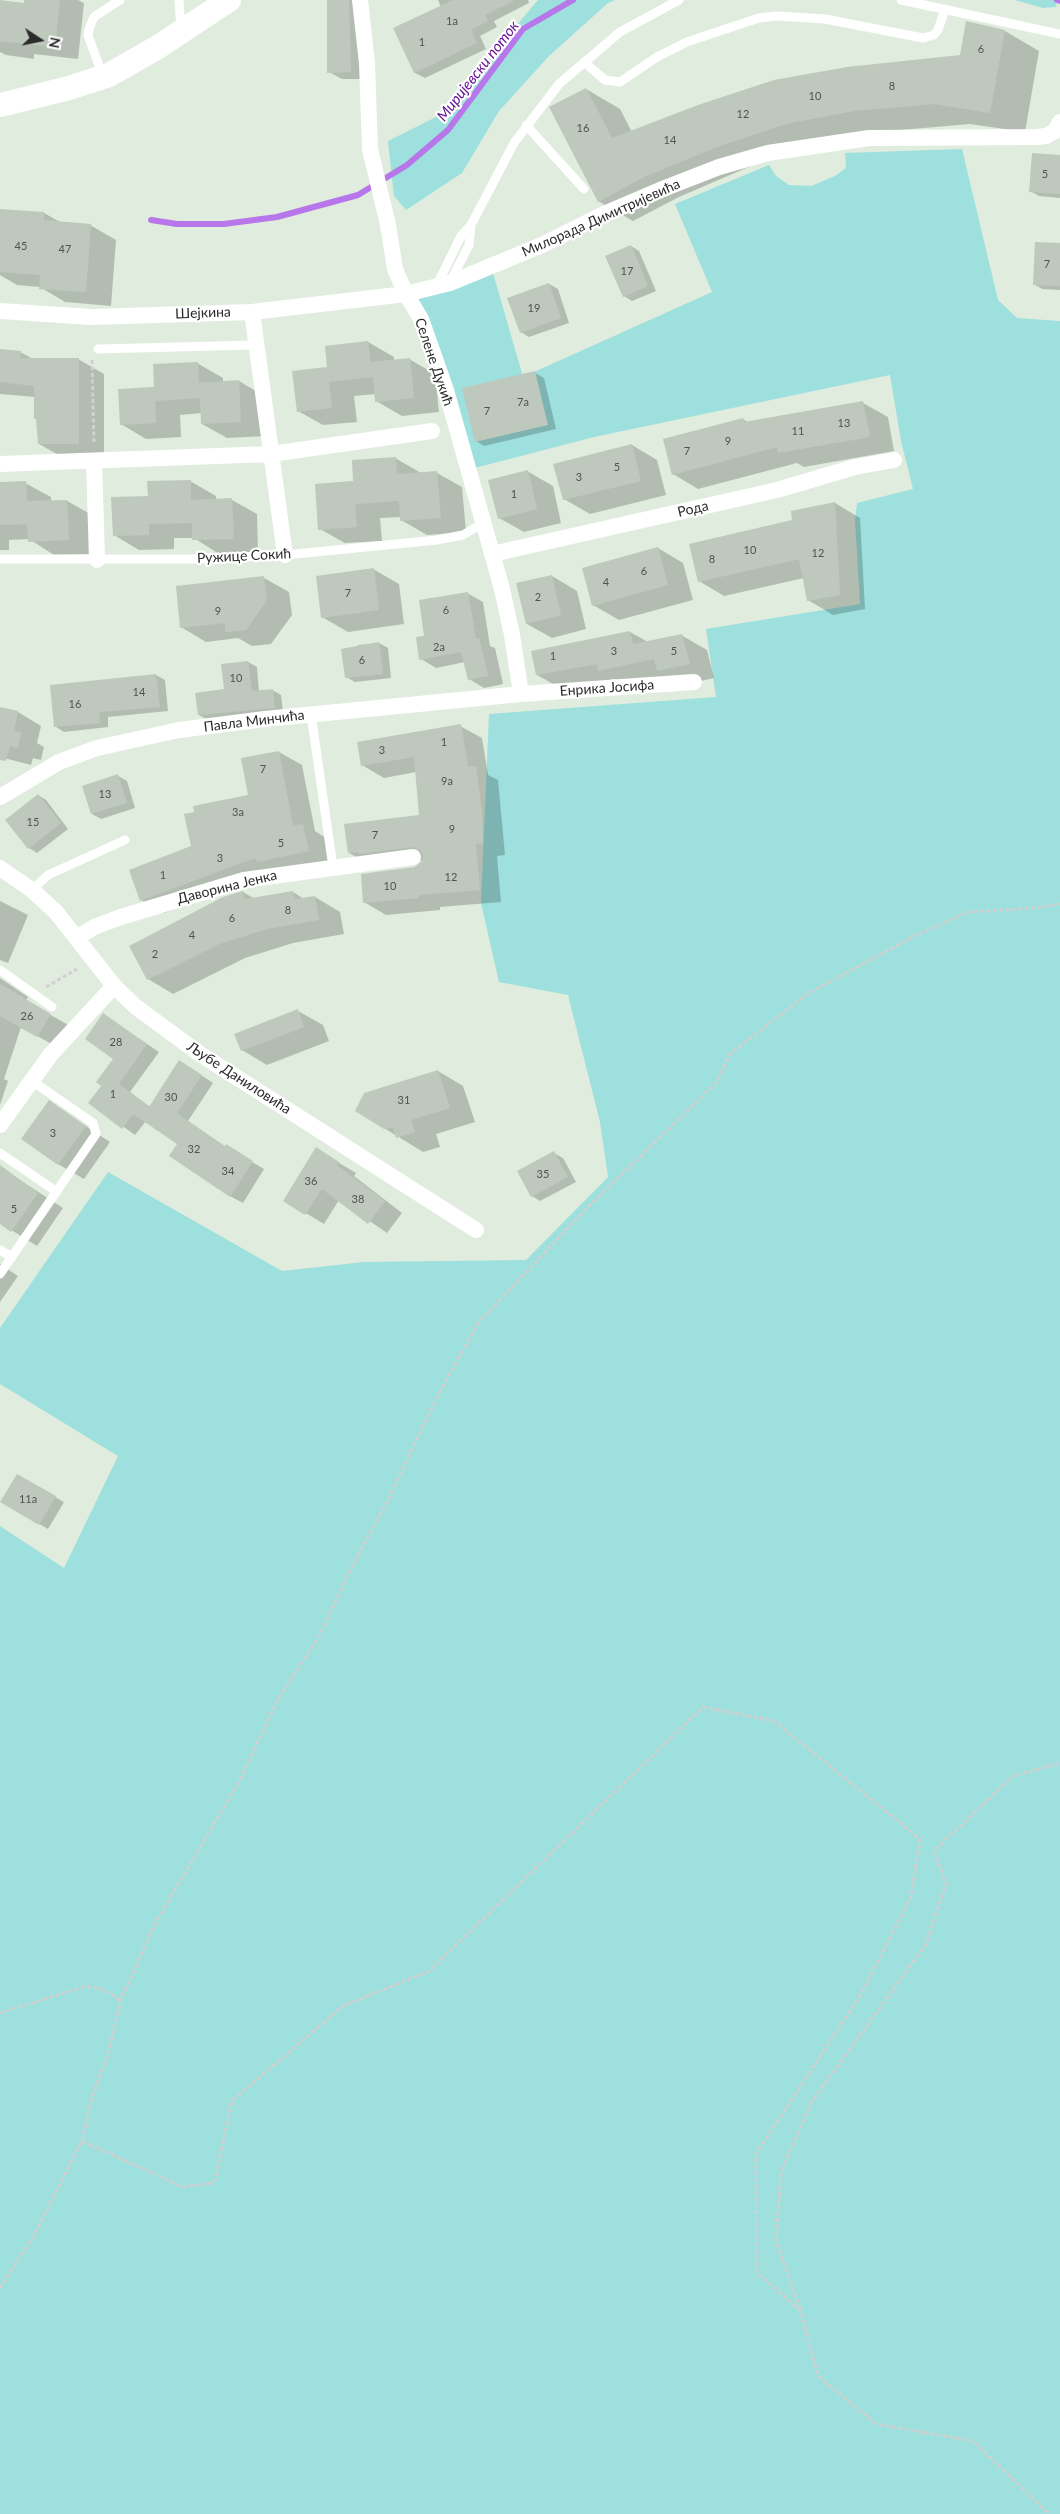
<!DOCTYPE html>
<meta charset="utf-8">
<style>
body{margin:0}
#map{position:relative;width:1060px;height:2514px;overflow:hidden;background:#e0ecde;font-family:Lato,sans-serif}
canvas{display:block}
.north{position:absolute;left:15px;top:15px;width:50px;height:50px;-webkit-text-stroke:4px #fff;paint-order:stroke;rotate:101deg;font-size:14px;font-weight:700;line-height:20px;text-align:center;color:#2b2b2b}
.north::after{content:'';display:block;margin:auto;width:18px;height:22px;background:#2b2b2b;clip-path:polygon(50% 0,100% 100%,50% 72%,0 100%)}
</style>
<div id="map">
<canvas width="1060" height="2514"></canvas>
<div class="north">N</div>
</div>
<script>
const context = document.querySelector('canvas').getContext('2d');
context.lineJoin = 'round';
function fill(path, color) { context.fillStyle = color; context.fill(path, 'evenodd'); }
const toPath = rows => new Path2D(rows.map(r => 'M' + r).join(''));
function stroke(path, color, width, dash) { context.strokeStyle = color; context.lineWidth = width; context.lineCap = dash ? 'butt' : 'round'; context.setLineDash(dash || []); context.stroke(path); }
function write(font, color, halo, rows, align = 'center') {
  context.font = font + ' Lato,sans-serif'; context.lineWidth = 4.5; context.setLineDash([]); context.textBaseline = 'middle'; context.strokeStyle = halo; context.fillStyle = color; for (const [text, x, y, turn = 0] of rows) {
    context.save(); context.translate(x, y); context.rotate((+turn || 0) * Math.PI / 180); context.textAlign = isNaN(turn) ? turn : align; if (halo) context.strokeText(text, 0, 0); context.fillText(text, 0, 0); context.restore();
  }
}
fill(toPath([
 [538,0,615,0,608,3,549,56,499,111,462,173,406,210,394,196,388,141,442,114],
 [1015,0,1057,0,1056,7,1043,8],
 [962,149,998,300,1017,318,1060,321,1060,2514,0,2514,0,1526,64,1568,118,1456,0,1384,0,1328,108,1172,282,1271,364,1262,526,1260,608,1177,600,1122,568,995,499,982,481,903,489,714,716,697,706,629,860,604,855,520,857,503,913,489,901,441,890,375,594,437,467,470,406,294,491,266,523,377,712,292,675,204,769,165,776,176,789,185,811,186,835,176,846,168,845,153]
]), '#9de0dd');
fill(toPath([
 [25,0,78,0,84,3,78,59,34,54,34,59,6,55,0,52,0,1,25,4],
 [328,0,362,0,364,79,342,79,329,72],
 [438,0,528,0,529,3,494,21,497,27,480,36,486,49,425,78,415,73,395,28,441,7],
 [967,23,1005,31,1039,51,1025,132,970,124,889,131,822,143,751,166,679,197,633,221,598,201,586,89,620,109,632,132,961,56],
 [1060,157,1060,198,1039,196,1030,191],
 [0,210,44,213,62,223,90,225,116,240,111,306,65,302,40,287,17,285,0,275],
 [1060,245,1060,290,1042,289,1034,284],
 [631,246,639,251,656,291,632,301,624,296],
 [549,284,558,289,569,323,529,337,521,332],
 [368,342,394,357,394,361,409,359,435,374,439,412,402,416,376,401,376,394,354,396,357,422,323,425,298,411,328,368,326,347],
 [0,350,20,352,33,359,78,359,104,374,104,458,64,458,39,444,35,397,0,394],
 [197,363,223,378,223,382,239,381,264,396,266,436,227,438,202,424,202,413,180,415,181,437,146,439,121,424,156,388],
 [535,373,544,378,556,429,484,446,476,441],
 [863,403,888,417,894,451,804,467,797,463,698,489,673,474,743,419,749,423],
 [632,445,657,460,666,495,590,514,564,499],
 [395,458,421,473,437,473,462,487,466,532,427,535,401,520,401,517,380,518,382,541,345,543,320,529,355,482],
 [527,471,553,486,561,523,524,532,499,518],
 [190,481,216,496,216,500,232,500,257,514,258,553,219,554,194,538,174,538,174,549,139,550,114,535,149,497],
 [25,483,51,497,51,501,67,501,92,515,94,554,54,555,29,539,9,540,9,550,0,550,0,497],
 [835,503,860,518,865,609,833,615,808,600,804,578,724,596,699,581,794,521,792,512],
 [658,548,683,563,693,600,619,620,593,605],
 [373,569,399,584,404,624,348,632,322,617],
 [552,576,577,591,586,629,552,638,527,624],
 [264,578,289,592,292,615,271,644,252,646,238,638,206,642,181,627],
 [467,593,483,602,490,646,495,648,503,684,484,688,469,679,465,662,436,668,421,659,426,637],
 [630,632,648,642,681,635,707,650,714,678,683,685,625,685,615,679,562,689,537,675],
 [379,643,388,648,391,678,355,682,346,677,358,645],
 [248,662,257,667,259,692,272,690,281,695,283,712,208,720,199,715,225,690],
 [156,675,165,680,168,711,108,717,108,727,64,732,56,727],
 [0,708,18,712,41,726,37,743,44,747,41,760,33,758,31,765,0,757],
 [460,726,482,738,488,775,498,780,505,855,497,856,501,902,440,907,440,910,386,915,364,902,425,860,382,866,371,865,349,853,421,817,416,772,384,778,362,765],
 [279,752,302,765,315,831,326,838,332,864,276,872,164,913,141,900,192,847,249,796],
 [118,776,127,781,135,808,101,819,92,814],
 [38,795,46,800,68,829,37,853,29,848],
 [243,892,255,899,293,892,304,899,315,897,340,912,344,934,293,943,245,958,173,994,148,979],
 [0,901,28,915,8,963,0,960],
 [0,978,28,997,26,1001,70,1026,57,1047,21,1027,4,1079,8,1081,0,1105],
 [298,1011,323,1025,329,1041,267,1065,242,1050],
 [104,1015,159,1052,130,1092,150,1107,192,1069,213,1083,188,1121,226,1147,264,1169,243,1203,230,1196,179,1143,146,1121,135,1135,90,1103,103,1086,115,1059],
 [438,1071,463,1086,475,1122,436,1134,440,1147,423,1152,384,1128],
 [49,1102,110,1142,84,1179,58,1164],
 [554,1153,563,1158,576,1182,540,1201,532,1196],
 [334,1160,356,1173,354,1176,402,1213,387,1233,339,1200,324,1224,284,1200],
 [0,1167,63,1208,37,1246,0,1223],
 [0,1264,18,1276,0,1302],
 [17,1476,64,1502,48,1529,2,1502]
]), '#0003');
stroke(toPath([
 [1057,0,1060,1],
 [151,220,177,224,224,224,277,217,358,195,407,165,448,130,523,29,573,0]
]), '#b776e9', 6);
fill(toPath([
 [0,0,24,3,24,0,60,0,55,47,0,41],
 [327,0,349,0,351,72,327,73],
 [453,0,515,0,485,15,488,21,471,30,477,43,414,73,393,28],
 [966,21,1005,30,990,113,934,104,854,111,786,124,717,147,644,177,598,202,549,107,586,88,612,138,698,105,774,80,847,67,960,55],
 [1032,153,1060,155,1060,194,1029,192],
 [0,209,44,212,44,220,91,224,86,292,39,289,40,275,0,272],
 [1035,242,1060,243,1060,286,1033,285],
 [631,245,648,286,623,297,605,256],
 [549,283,561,318,520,333,507,298],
 [368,341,371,362,410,358,414,398,375,402,373,377,329,382,332,408,297,412,292,371,327,367,325,346],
 [0,349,21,351,20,358,79,358,79,444,38,444,36,419,34,419,34,386,0,382],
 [198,362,199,383,239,380,241,422,201,424,200,398,155,401,156,423,120,425,118,389,154,387,153,364],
 [535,371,548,425,475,442,462,388],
 [863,401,870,437,778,453,777,447,672,475,663,439,743,418,744,422],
 [632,444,641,481,563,500,553,464],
 [396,457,397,474,437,471,441,518,400,521,399,501,355,504,357,527,318,530,315,484,353,481,352,460],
 [528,470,537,509,498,519,488,480],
 [191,480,191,500,232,498,234,539,192,540,192,523,149,524,149,535,113,536,111,497,148,496,147,481],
 [26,481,27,501,67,500,69,540,28,542,27,524,0,525,0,482],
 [835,502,840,595,807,601,799,559,698,582,689,544,792,520,791,511],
 [658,547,668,585,592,606,582,568],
 [374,568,379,610,321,618,316,576],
 [552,575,561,615,526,624,516,583],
 [264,576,267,600,246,630,225,632,225,623,180,628,176,586],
 [468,592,476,639,479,638,488,676,468,680,461,652,419,660,416,637,424,636,419,600],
 [630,631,633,644,682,634,690,664,657,671,654,659,598,671,597,664,536,675,531,651],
 [379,642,383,674,345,678,341,649],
 [248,661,252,691,273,689,275,708,198,715,195,693,224,689,221,664],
 [156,674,160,707,99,712,100,723,54,727,50,685],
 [0,707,18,711,14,731,21,732,18,748,10,746,6,761,0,760],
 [461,724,468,767,476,766,482,812,483,843,476,844,480,890,419,895,419,898,363,903,361,874,415,867,422,861,423,856,421,851,412,847,359,854,359,852,348,853,344,824,419,815,414,757,361,766,357,742],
 [279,751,293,826,303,824,309,851,257,862,255,858,140,901,129,870,191,846,184,814,194,812,193,806,248,795,241,758],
 [118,774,127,803,91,814,82,786],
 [38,794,61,823,28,849,5,820],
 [243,891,245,899,293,891,295,899,315,896,319,920,267,929,219,944,147,980,129,946,223,897],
 [0,984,51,1014,37,1037,0,1016],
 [298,1009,304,1027,241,1051,234,1034],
 [103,1013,147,1044,119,1084,149,1107,179,1060,202,1075,177,1113,225,1147,226,1144,253,1161,230,1197,169,1156,177,1144,133,1114,122,1129,88,1103,101,1086,96,1082,113,1059,85,1039],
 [438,1070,450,1108,411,1120,415,1132,396,1138,393,1127,384,1129,355,1111,364,1093],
 [49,1100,86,1126,58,1165,21,1139],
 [316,1147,339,1162,337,1165,385,1201,368,1224,322,1189,305,1215,283,1201],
 [554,1151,568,1177,531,1197,517,1171],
 [0,1165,38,1193,11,1232,0,1224],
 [17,1474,56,1496,39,1525,0,1502]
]), '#bec8bd');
stroke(toPath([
 [92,360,94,444],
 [46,987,77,969],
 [0,2013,87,1986,101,1989,121,2000],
 [82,2141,183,2187,214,2183,232,2101,343,2006,429,1971,703,1707,774,1721,920,1839,911,1897,861,1994,756,2154,757,2273,801,2311,818,2376,876,2424,973,2441,1049,2514],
 [0,2288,34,2235,82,2141,92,2097,107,2057,121,2000,153,1927,241,1778,277,1701,320,1635,351,1568,386,1504,436,1399,478,1323,588,1207,717,1082,729,1055,806,995,914,936,968,912,1036,908,1060,904],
 [800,2309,776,2241,781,2172,811,2103,926,1944,946,1884,934,1851,1013,1776,1060,1763]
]), '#d0d0d0', 3, [4, 2.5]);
stroke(toPath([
 [179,0,181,30],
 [901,0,1060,34],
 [584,62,605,80,620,82,657,57,687,42,759,18,777,16,825,19,923,38,934,35,938,30,945,9],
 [103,77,88,35,90,26,94,17,120,0],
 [526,125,584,189],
 [451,280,469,245,471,225],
 [436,287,461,236,471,225,514,143,559,84,620,32,679,0],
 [98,349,256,345],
 [0,559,195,559,285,555,437,540,463,535,483,523],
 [311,714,333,867],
 [32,890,48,875,125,840],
 [0,970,52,1007],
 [0,1153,57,1192],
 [0,1250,12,1257],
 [0,1274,96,1134,93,1123,32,1081]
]), '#fff', 9);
stroke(toPath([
 [360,0,367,63,370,149,388,225,395,269,406,294,421,319,446,390,502,589,512,635,521,694],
 [0,311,91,317,252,312,406,294,450,283,542,245,606,213,660,190,719,167,768,153,869,138,1037,137,1046,136,1055,131,1060,122],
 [252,312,285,555],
 [94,461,97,560],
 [0,464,271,454,432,431],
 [492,554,777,490,855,467,894,460],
 [0,797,59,762,97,748,179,730,265,719,521,694,694,682],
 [0,868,32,890,56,912,114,986,136,1007,200,1054,476,1230],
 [78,937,94,927,121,917,244,880,413,857],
 [0,1125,51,1054,114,986]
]), '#fff', 16);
stroke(toPath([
 [0,105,69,88,109,75,158,47,229,0]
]), '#fff', 24);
write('11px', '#505250', null, [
 ["1a",452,21],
 ["1",422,42],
 ["6",981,49],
 ["8",892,86],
 ["10",815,96],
 ["12",743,114],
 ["16",583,128],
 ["14",670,140],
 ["5",1045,174],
 ["45",21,246],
 ["47",65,249],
 ["7",1047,264],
 ["17",627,271],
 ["19",534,308],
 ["7a",523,402],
 ["7",487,411],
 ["13",844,423],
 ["11",798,431],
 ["9",728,441],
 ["7",687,451],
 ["5",617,467],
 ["3",579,477],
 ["1",514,494],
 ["10",750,550],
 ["12",818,553],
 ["8",712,559],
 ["6",644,571],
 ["4",606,582],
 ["7",348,593],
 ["2",538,597],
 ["6",446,610],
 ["9",218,611],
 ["2a",439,647],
 ["3",614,651],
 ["5",674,651],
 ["1",553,656],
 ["6",362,660],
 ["10",236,678],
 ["14",139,692],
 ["16",75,704],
 ["1",444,742],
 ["3",382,750],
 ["7",263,769],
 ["9a",447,781],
 ["13",105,794],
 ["3a",238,812],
 ["15",33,822],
 ["9",452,829],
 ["7",375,835],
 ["5",281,843],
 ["3",220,858],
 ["1",163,875],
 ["12",451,877],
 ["10",390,886],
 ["8",288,910],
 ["6",232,918],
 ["4",192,935],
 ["2",155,954],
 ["26",27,1016],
 ["28",116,1042],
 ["1",113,1094],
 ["30",171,1097],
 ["31",404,1100],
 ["3",53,1133],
 ["32",194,1149],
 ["34",228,1171],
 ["35",543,1174],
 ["36",311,1181],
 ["38",358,1199],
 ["5",14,1209],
 ["11a",28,1499]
]);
write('14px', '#2b2b2b', '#fff', [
 ["Милорада Димитријевића",601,218,-24],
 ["Шејкина",203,313,-2],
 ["Селене Дукић",434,362,71],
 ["Рода",693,509,-13],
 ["Ружице Сокић",244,556,-3],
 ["Енрика Јосифа",607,688,-4],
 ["Павла Минчића",254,721,-7],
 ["Даворина Јенка",227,887,-14],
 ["Љубе Даниловића",239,1078,33]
]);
write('italic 15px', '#681496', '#fff', [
 ["Миријевски поток",478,71,-52]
]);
</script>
